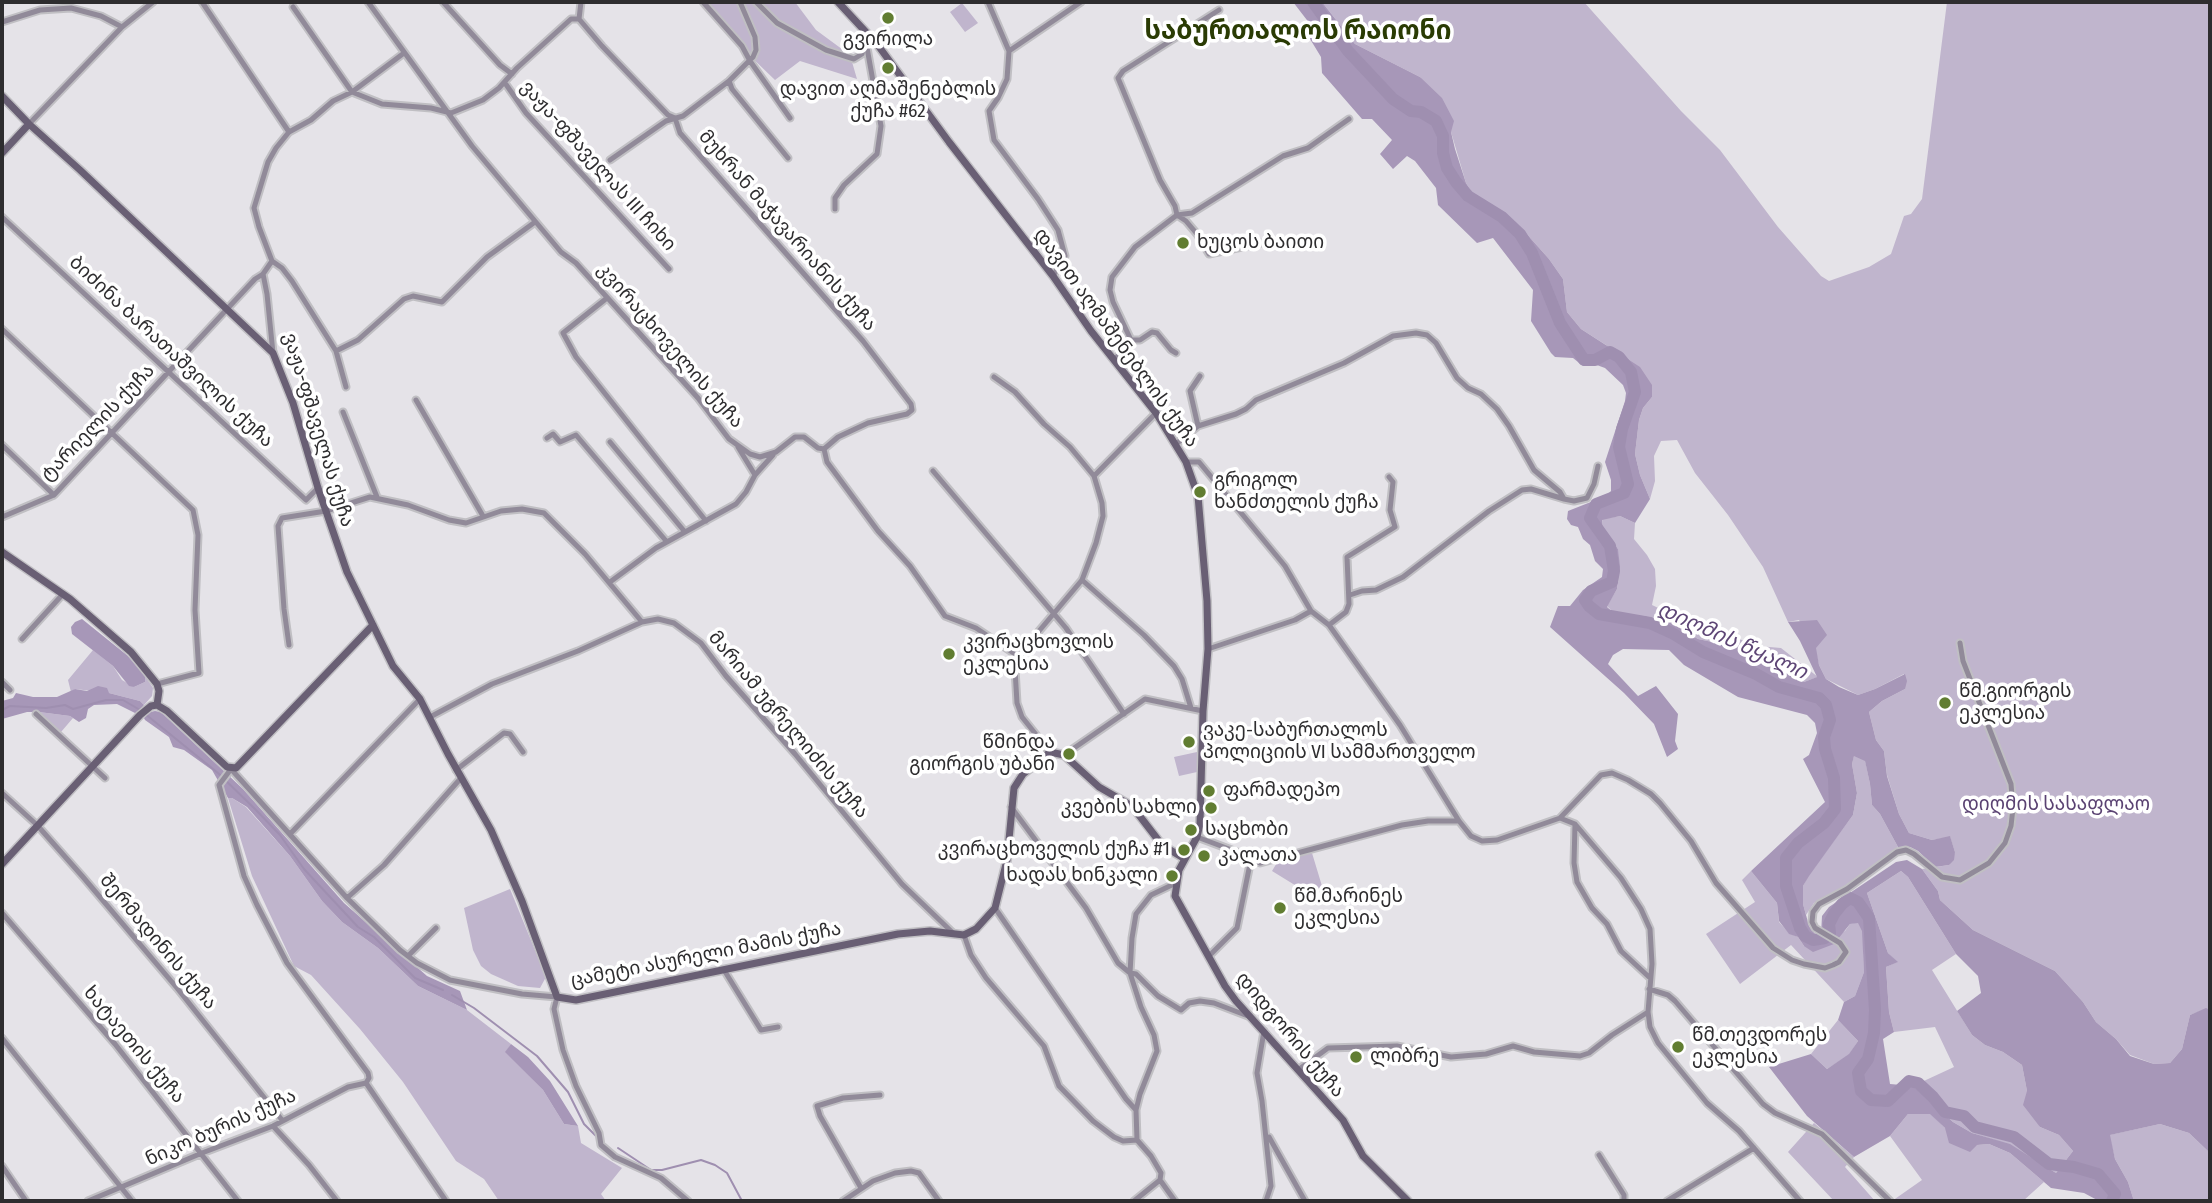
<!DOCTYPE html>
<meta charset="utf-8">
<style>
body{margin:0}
#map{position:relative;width:2212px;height:1203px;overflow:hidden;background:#e5e3e8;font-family:"Fira Sans Condensed",sans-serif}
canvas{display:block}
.frame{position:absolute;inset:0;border:4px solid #2e2d2f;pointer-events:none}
</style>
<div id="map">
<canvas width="2212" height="1203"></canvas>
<div class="frame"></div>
</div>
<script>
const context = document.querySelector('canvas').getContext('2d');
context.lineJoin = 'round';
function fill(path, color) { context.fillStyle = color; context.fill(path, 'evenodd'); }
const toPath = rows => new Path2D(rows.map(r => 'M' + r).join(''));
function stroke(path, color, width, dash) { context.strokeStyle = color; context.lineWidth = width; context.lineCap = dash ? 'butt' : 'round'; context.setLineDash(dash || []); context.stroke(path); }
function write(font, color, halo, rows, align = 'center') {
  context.font = font + ' "Fira Sans Condensed","Noto Sans Georgian",sans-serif'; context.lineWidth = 7; context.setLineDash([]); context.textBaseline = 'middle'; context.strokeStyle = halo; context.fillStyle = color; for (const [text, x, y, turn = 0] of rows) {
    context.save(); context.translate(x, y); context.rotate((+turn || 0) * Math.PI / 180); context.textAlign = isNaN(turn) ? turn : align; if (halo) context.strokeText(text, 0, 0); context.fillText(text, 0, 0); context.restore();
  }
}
fill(toPath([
 [702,2,795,2,816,30,850,55,857,79,800,61,775,80,747,53,733,31],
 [1322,2,1584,2,1681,111,1720,150,1778,227,1821,276,1829,281,1869,267,1891,254,1904,216,1911,214,1922,199,1947,2,2210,2,2210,1010,2206,1009,2190,1015,2182,1049,2170,1063,2154,1064,2130,1055,2116,1039,2096,1022,2083,1002,2055,971,1973,930,1940,900,1938,891,1922,869,1949,865,1955,852,1950,837,1932,840,1909,833,1899,814,1887,775,1884,751,1876,740,1869,712,1882,701,1905,689,1904,674,1875,689,1858,695,1826,679,1819,665,1815,648,1799,620,1788,622,1763,567,1728,515,1695,473,1677,440,1661,441,1654,456,1655,481,1650,499,1640,475,1635,454,1639,420,1643,408,1652,397,1606,345,1581,329,1567,312,1563,279,1549,259,1516,222,1472,193,1466,183,1451,132,1420,77,1355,44],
 [962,3,978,23,965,32,950,12],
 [1620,516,1635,523,1634,539,1647,555,1655,569,1656,586,1652,605,1709,632,1726,634,1758,646,1781,648,1818,677,1804,682,1755,651,1698,639,1668,621,1645,616,1614,613,1607,606,1617,589,1619,576,1618,549,1603,528,1602,519],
 [93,650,113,666,122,680,134,687,145,682,145,676,153,688,152,696,144,705,140,701,109,693,75,689,71,692,68,680],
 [39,712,70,716,73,718,61,732],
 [1197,752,1197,772,1179,776,1174,757],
 [1854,755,1865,760,1870,784,1872,805,1880,814,1898,847,1843,887,1814,903,1806,915,1803,904,1803,886,1808,876,1853,815,1857,793,1852,764],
 [228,798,232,798,246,807,290,856,322,901,342,922,378,948,418,986,467,1010,511,1044,506,1052,543,1090,564,1124,578,1126,581,1143,622,1168,601,1194,606,1201,499,1201,484,1179,456,1161,403,1082,360,1029,311,975,294,966,252,876],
 [1312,853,1322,886,1311,895,1272,871,1278,861],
 [1751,871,1777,903,1779,922,1789,933,1798,937,1804,946,1845,931,1850,924,1858,922,1863,931,1864,972,1855,996,1844,1002,1791,945,1740,984,1706,934,1755,902,1742,880],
 [1901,871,1908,877,1956,954,1932,970,1972,1035,1985,1045,2003,1052,2022,1065,2027,1091,2040,1127,2059,1135,2073,1151,2056,1173,2010,1145,1972,1133,1953,1122,1913,1086,1954,1067,1935,1027,1894,1032,1889,1012,1886,967,1897,962,1888,953,1867,893],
 [510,889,546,977,540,988,518,986,491,974,481,966,473,950,464,908],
 [1838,1020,1858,1041,1849,1055,1827,1069,1811,1054],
 [1918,1113,1931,1114,1945,1128,1977,1145,1989,1144,2010,1153,2044,1182,2023,1201,1892,1201,1922,1180,1890,1136,1908,1114],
 [1814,1123,1854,1157,1845,1167,1875,1201,1834,1201,1788,1152],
 [2160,1124,2189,1133,2210,1153,2210,1201,2134,1201,2128,1182,2115,1159,2109,1135]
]), '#c0b5cd');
fill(toPath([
 [1293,2,1322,2,1355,44,1420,77,1442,98,1454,121,1451,132,1455,149,1466,183,1472,193,1516,222,1549,259,1563,279,1567,312,1581,329,1640,367,1652,385,1652,397,1643,408,1639,420,1635,454,1640,475,1650,499,1635,523,1620,516,1602,520,1603,528,1618,549,1620,567,1617,589,1607,607,1614,613,1645,616,1668,621,1698,639,1755,651,1772,659,1804,682,1817,677,1800,641,1788,622,1817,620,1827,635,1816,648,1819,665,1826,679,1839,687,1858,695,1875,689,1905,674,1907,681,1905,689,1882,701,1869,712,1876,740,1884,751,1887,776,1899,814,1909,833,1932,840,1950,836,1955,852,1954,860,1949,865,1935,867,1918,851,1910,847,1898,847,1880,814,1872,805,1870,784,1865,761,1854,756,1852,764,1857,793,1853,815,1809,876,1803,886,1803,904,1809,926,1815,934,1821,935,1822,916,1829,907,1896,862,1907,860,1922,869,1938,891,1940,900,1973,930,2055,971,2083,1002,2096,1022,2116,1039,2130,1056,2154,1064,2170,1063,2182,1049,2190,1015,2206,1008,2210,1010,2210,1153,2189,1133,2160,1124,2110,1135,2115,1159,2128,1182,2134,1201,2099,1201,2084,1193,2051,1188,2010,1153,1989,1144,1977,1145,1970,1152,1949,1143,1945,1128,1930,1114,1908,1114,1890,1136,1854,1157,1807,1116,1769,1067,1811,1054,1827,1069,1849,1054,1858,1041,1838,1020,1844,1002,1855,996,1864,972,1862,931,1858,923,1850,924,1834,944,1813,952,1804,946,1798,937,1789,934,1779,921,1777,903,1751,871,1825,802,1803,759,1809,755,1817,733,1815,723,1807,715,1738,697,1684,665,1669,650,1623,649,1613,655,1608,664,1638,696,1656,686,1678,714,1675,741,1678,749,1667,757,1654,724,1624,693,1550,627,1558,606,1570,606,1583,590,1602,577,1603,569,1595,561,1590,545,1583,539,1578,527,1571,525,1567,519,1568,511,1606,496,1611,491,1611,480,1605,462,1625,401,1626,393,1623,385,1605,368,1594,364,1583,366,1573,358,1555,357,1551,353,1531,321,1533,290,1493,238,1477,243,1438,205,1436,188,1415,161,1407,156,1393,169,1380,154,1392,140,1372,119,1362,119,1322,73,1321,57,1304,29,1310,24],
 [1901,871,1908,877,1956,954,1978,976,1981,993,1957,1011,1972,1035,1985,1045,2003,1052,2022,1065,2027,1091,2023,1105,2040,1127,2059,1135,2073,1151,2056,1173,2010,1144,1972,1133,1953,1122,1913,1086,1890,1084,1883,1039,1894,1032,1889,1012,1886,967,1898,962,1888,953,1867,893],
 [82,619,128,656,145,676,145,682,134,687,129,686,113,666,72,634,71,627,75,622],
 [98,686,107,688,109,693,140,701,144,705,137,714,117,704,94,705,88,709,86,718,79,722,70,716,39,712,27,712,2,719,2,701,13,698,16,693,33,697,57,697,75,689,87,691],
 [155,711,161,712,243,789,344,903,427,976,460,991,467,1010,418,986,378,948,342,922,322,901,290,856,247,807,232,798,228,798,212,770,184,750,173,747,169,737,145,720,144,718,150,712],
 [511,1044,528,1057,550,1081,578,1126,564,1124,543,1090,505,1052]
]), '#a797b8');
stroke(toPath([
 [2,710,10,706,46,708,65,705,73,709,106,700,123,700,140,710],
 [144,713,218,773,256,810,280,835,304,869,358,927,374,937,415,978,443,990],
 [452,995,474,1008,537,1056,568,1092,584,1124,596,1136],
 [618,1148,651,1170,662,1170,701,1160,715,1165,727,1173,742,1201]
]), '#9f8fb0', 2);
stroke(toPath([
 [1313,2,1348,51,1393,99,1411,111,1421,112,1436,121,1443,136,1443,153,1447,168,1456,182,1468,196,1502,217,1520,234,1532,253,1560,323,1584,360,1595,360,1610,352,1619,357,1631,372,1635,392,1622,429,1619,447,1628,484,1624,493,1596,504,1590,518,1610,546,1614,571,1612,582,1591,591,1585,600,1589,606,1599,614,1650,623,1672,633,1703,652,1756,674,1779,687,1819,698,1826,705,1830,720,1824,737,1825,749,1834,778,1835,809,1824,823,1798,843,1786,858,1786,886,1800,928,1805,936,1813,940,1825,938,1830,933,1829,924,1834,914,1842,904,1850,898,1858,902,1869,918,1875,1010,1874,1033,1868,1059,1858,1073,1861,1091,1871,1100,1888,1101,1909,1081,1918,1083,1933,1097,1945,1112,1964,1116,1975,1127,2014,1137,2049,1164,2074,1167,2098,1174,2115,1194,2112,1201]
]), '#9f8fb0', 12);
const street = toPath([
 [202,2,289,132],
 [368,2,472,146,561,252,576,263,698,398,729,439,750,454,760,457,776,452,795,437,804,437,818,448,824,449],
 [443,2,500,65,512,74],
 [703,2,742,46,750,61,790,118],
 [756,2,777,23,826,50,854,59,862,54,864,45],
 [988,2,1009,51,1007,79,998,98,989,111,994,140,1038,199,1058,230,1065,256,1053,276],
 [293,7,352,92,404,53],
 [1219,10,1123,71,1118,78,1160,180,1175,206,1177,215,1186,221,1197,234,1209,254,1261,243],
 [579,19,602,46,668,115,675,118,680,133,863,341,911,404,912,410,907,414,868,423,838,437,824,449],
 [579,19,581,2],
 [2,22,40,10,71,8,101,16,122,27],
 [1009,51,1081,2],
 [729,81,732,89,788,158],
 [505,83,526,113,669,269],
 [29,124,122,27,153,2],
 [610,160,666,121,683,116,729,81,753,57,756,50,755,37,740,2],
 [835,209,835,198,844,185,877,154,881,126,864,31],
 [2,217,306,500,318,488],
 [272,261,282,268,292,281,336,351,346,387],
 [607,298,563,333,576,357,706,521],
 [2,329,193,510,198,535,195,610,199,673,157,684],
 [1131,340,1140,340,1152,332,1157,333,1171,350,1176,353],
 [336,351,358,340,404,299,413,296,442,302,487,257,535,222],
 [273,353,267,294,263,274,272,261,259,227,254,208,268,162,276,148,289,132,311,120,333,101,352,92,382,104,431,108,451,113,483,100,499,88,517,68,571,19,579,19],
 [1114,359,1131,346,1131,340,1113,302,1110,290,1112,277,1135,247,1177,215,1192,213,1283,156,1308,148,1349,119],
 [994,377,1015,392,1044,424,1070,447,1094,476,1102,503,1103,516,1096,543,1082,580,1018,656,1015,669,1017,703,1022,717,1050,752],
 [416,400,483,516],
 [343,412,377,497],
 [1198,426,1190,391,1200,376],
 [547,438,553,434,560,442,576,435,667,542],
 [610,442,685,532],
 [1176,444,1198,426,1236,414,1246,409,1256,400,1344,363,1393,336,1416,333,1427,335,1436,343,1457,378,1468,388,1481,394,1497,409,1509,426,1534,470,1560,492,1564,499,1574,501,1587,498,1594,484,1598,466],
 [2,445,54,495],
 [738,447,755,475],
 [824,449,827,462,878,531,910,566,945,616,976,628,1018,656],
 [1186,462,1199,462,1285,566,1311,611,1329,625,1400,725,1459,821],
 [933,471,1066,628,1124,714],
 [1094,476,1156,413],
 [2,517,54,495,255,279,263,274],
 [1082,580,1144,635,1174,666,1182,679,1191,708],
 [610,582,656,548,736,504,746,492,755,475,773,455],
 [1350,595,1362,591,1376,590,1403,577,1489,511,1522,490,1531,489,1564,499],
 [1329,625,1346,612,1349,604,1347,557,1395,527,1390,510,1393,482,1389,477],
 [22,639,63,594],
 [289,645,284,609,278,526,282,518,326,511,370,497,408,505,449,520,466,523,501,511,522,509,544,513,585,554,642,622,658,619,674,623,701,643,726,676,795,754,902,884,953,933],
 [1208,649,1295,620,1311,611],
 [2,682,10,690],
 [36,714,105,778],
 [430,717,492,684,578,651,642,622],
 [1064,755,1145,699,1203,711],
 [456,770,504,733,510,734,523,752],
 [2,793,37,825,83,877,177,988,282,1120],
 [1011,807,1086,908,1118,963,1130,973,1136,974,1158,996,1181,1010,1189,1003,1200,1001,1214,1003,1248,1016],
 [1560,818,1601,775,1612,773,1628,780,1651,794,1660,803,1691,841,1716,883,1773,948,1792,960,1804,964,1825,968,1833,965,1839,962,1846,952,1840,943,1815,928,1812,922,1813,912,1819,904,1847,889,1897,852,1906,850,1914,854,1942,877,1960,880,1989,863,2005,843,2011,826,2013,808,2011,784,1963,661,1960,643],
 [1575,824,1574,863,1577,882,1592,908,1607,924,1621,951,1649,977],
 [290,834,420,699],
 [1197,837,1237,852,1260,863,1402,825,1428,821,1459,821,1471,836,1482,841,1497,840,1560,818,1575,824,1621,878,1641,909,1650,929,1652,964,1648,1012,1650,1027,1658,1043,1707,1103,1739,1131,1800,1201],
 [347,898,384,865,461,778],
 [995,908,1126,1099,1136,1110],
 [2,913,115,1044,238,1201],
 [964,935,971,955,986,978,1044,1046,1059,1086,1093,1121,1114,1137,1123,1141,1137,1140],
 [408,956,436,928],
 [1209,956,1237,928,1251,859],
 [724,970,761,1030,778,1027],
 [1649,989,1668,995,1675,1001,1763,1104,1775,1113,1822,1134,1890,1201],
 [1264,1031,1257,1073,1262,1101,1271,1186,1266,1201],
 [2,1038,132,1201],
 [1298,1070,1328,1048,1397,1046,1451,1057,1486,1054,1513,1046,1534,1052,1580,1056,1589,1053,1612,1035,1648,1012],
 [273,1126,309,1165,337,1201],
 [1269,1137,1305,1201],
 [1599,1155,1624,1195,1624,1201],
 [2,1166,26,1201],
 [861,1188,820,1116,817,1106,843,1098,880,1095],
 [88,1201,202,1153,273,1126,348,1087,366,1083],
 [446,1201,366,1083,369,1078,368,1073,287,963,257,905,244,876,219,785,231,769,347,898,400,950,417,963,450,980,522,994,557,997,554,1009,563,1050,576,1086,599,1133,601,1145,615,1157,661,1178,688,1201],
 [843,1201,873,1181,895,1173,911,1171,919,1173,939,1201],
 [1134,1201,1160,1180],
 [1175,1201,1160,1180,1161,1173,1151,1156,1137,1140,1136,1110,1140,1094,1157,1051,1154,1035,1141,1007,1130,973,1132,938,1136,914,1151,895,1176,883],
 [1667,1201,1754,1148]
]);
const secondary = toPath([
 [838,2,877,44,949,142,1053,276,1091,331,1156,413,1186,462,1198,496,1207,601,1208,649,1203,711,1200,824,1197,837,1179,870,1175,896,1225,986,1236,1001,1343,1120,1363,1156,1408,1201],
 [2,96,29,124,80,170,273,353,293,403,318,488,347,572,393,666,420,699,448,754,491,830,522,901,557,997,576,1000,898,934,930,931,964,935,976,929,995,908,1007,860,1014,788,1023,774,1050,752,1064,755,1099,787,1132,806,1162,845,1185,859],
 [2,153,29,124],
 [2,552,70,599,131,652,157,684,159,691,157,705],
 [157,705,167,711,227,767,236,768,373,625],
 [2,864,140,715,151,706,157,705]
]);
stroke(street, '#c0bfc3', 9);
stroke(secondary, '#c0bfc3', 10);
stroke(street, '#918a99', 5);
stroke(secondary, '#695f74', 7);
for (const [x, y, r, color] of [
 [888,18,7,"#617d31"],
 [888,68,7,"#617d31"],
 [1183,243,7,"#617d31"],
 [1200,492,7,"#617d31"],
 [949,654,7,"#617d31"],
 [1945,703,7,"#617d31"],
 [1189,742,7,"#617d31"],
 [1069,754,7,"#617d31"],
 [1209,791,7,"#617d31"],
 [1211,808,7,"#617d31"],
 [1191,830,7,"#617d31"],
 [1184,850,7,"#617d31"],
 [1204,856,7,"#617d31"],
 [1172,876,7,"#617d31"],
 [1280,908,7,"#617d31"],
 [1678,1047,7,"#617d31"],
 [1356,1057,7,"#617d31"]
]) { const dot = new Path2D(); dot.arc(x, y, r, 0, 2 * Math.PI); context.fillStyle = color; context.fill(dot); stroke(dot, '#fff', 2.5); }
write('19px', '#2e2d2f', '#fff', [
 ["გვირილა",888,40,"center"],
 ["დავით აღმაშენებლის",888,90,"center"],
 ["ქუჩა #62",888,112,"center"],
 ["ხუცოს ბაითი",1197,243],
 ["გრიგოლ",1214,481],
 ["ხანძთელის ქუჩა",1214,503],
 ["კვირაცხოვლის",963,643],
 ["ეკლესია",963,665],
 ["წმ.გიორგის",1959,692],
 ["ეკლესია",1959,714],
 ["ვაკე-საბურთალოს",1203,731],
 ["პოლიციის VI სამმართველო",1203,753],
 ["წმინდა",1055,743,"right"],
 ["გიორგის უბანი",1055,765,"right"],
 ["ფარმადეპო",1223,791],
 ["კვების სახლი",1197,808,"right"],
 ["საცხობი",1205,830],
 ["კვირაცხოველის ქუჩა #1",1170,850,"right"],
 ["კალათა",1218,856],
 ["ხადას ხინკალი",1158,876,"right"],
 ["წმ.მარინეს",1294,897],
 ["ეკლესია",1294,919],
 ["წმ.თევდორეს",1692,1036],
 ["ეკლესია",1692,1058],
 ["ლიბრე",1370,1057]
], 'left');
write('19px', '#2e2d2f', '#fff', [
 ["ვაჟა-ფშაველას III ჩიხი",598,166,48],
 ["მუხრან მაჭავარიანის ქუჩა",787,231,49],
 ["დავით აღმაშენებლის ქუჩა",1116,338,54],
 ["კვირაცხოველის ქუჩა",670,346,49],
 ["ბიძინა ბარათაშვილის ქუჩა",171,352,43],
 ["ტარიელის ქუჩა",98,423,-46],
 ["ვაჟა-ფშაველას ქუჩა",318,430,73],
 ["მარიამ უგრელიძის ქუჩა",788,725,50],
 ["შერმადინის ქუჩა",158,942,50],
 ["ცამეტი ასურელი მამის ქუჩა",706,955,-11],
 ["დიდგორის ქუჩა",1290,1035,50],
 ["ხატაეთის ქუჩა",134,1045,50],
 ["ნიკო ბურის ქუჩა",221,1128,-24]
]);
write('19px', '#5a4272', '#fff', [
 ["დიღმის სასაფლაო",2056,805]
]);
write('italic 21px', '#5e4676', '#fff', [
 ["დიღმის წყალი",1732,641,24]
]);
write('bold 26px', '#2a3b04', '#fff', [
 ["საბურთალოს რაიონი",1298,32]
]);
</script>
